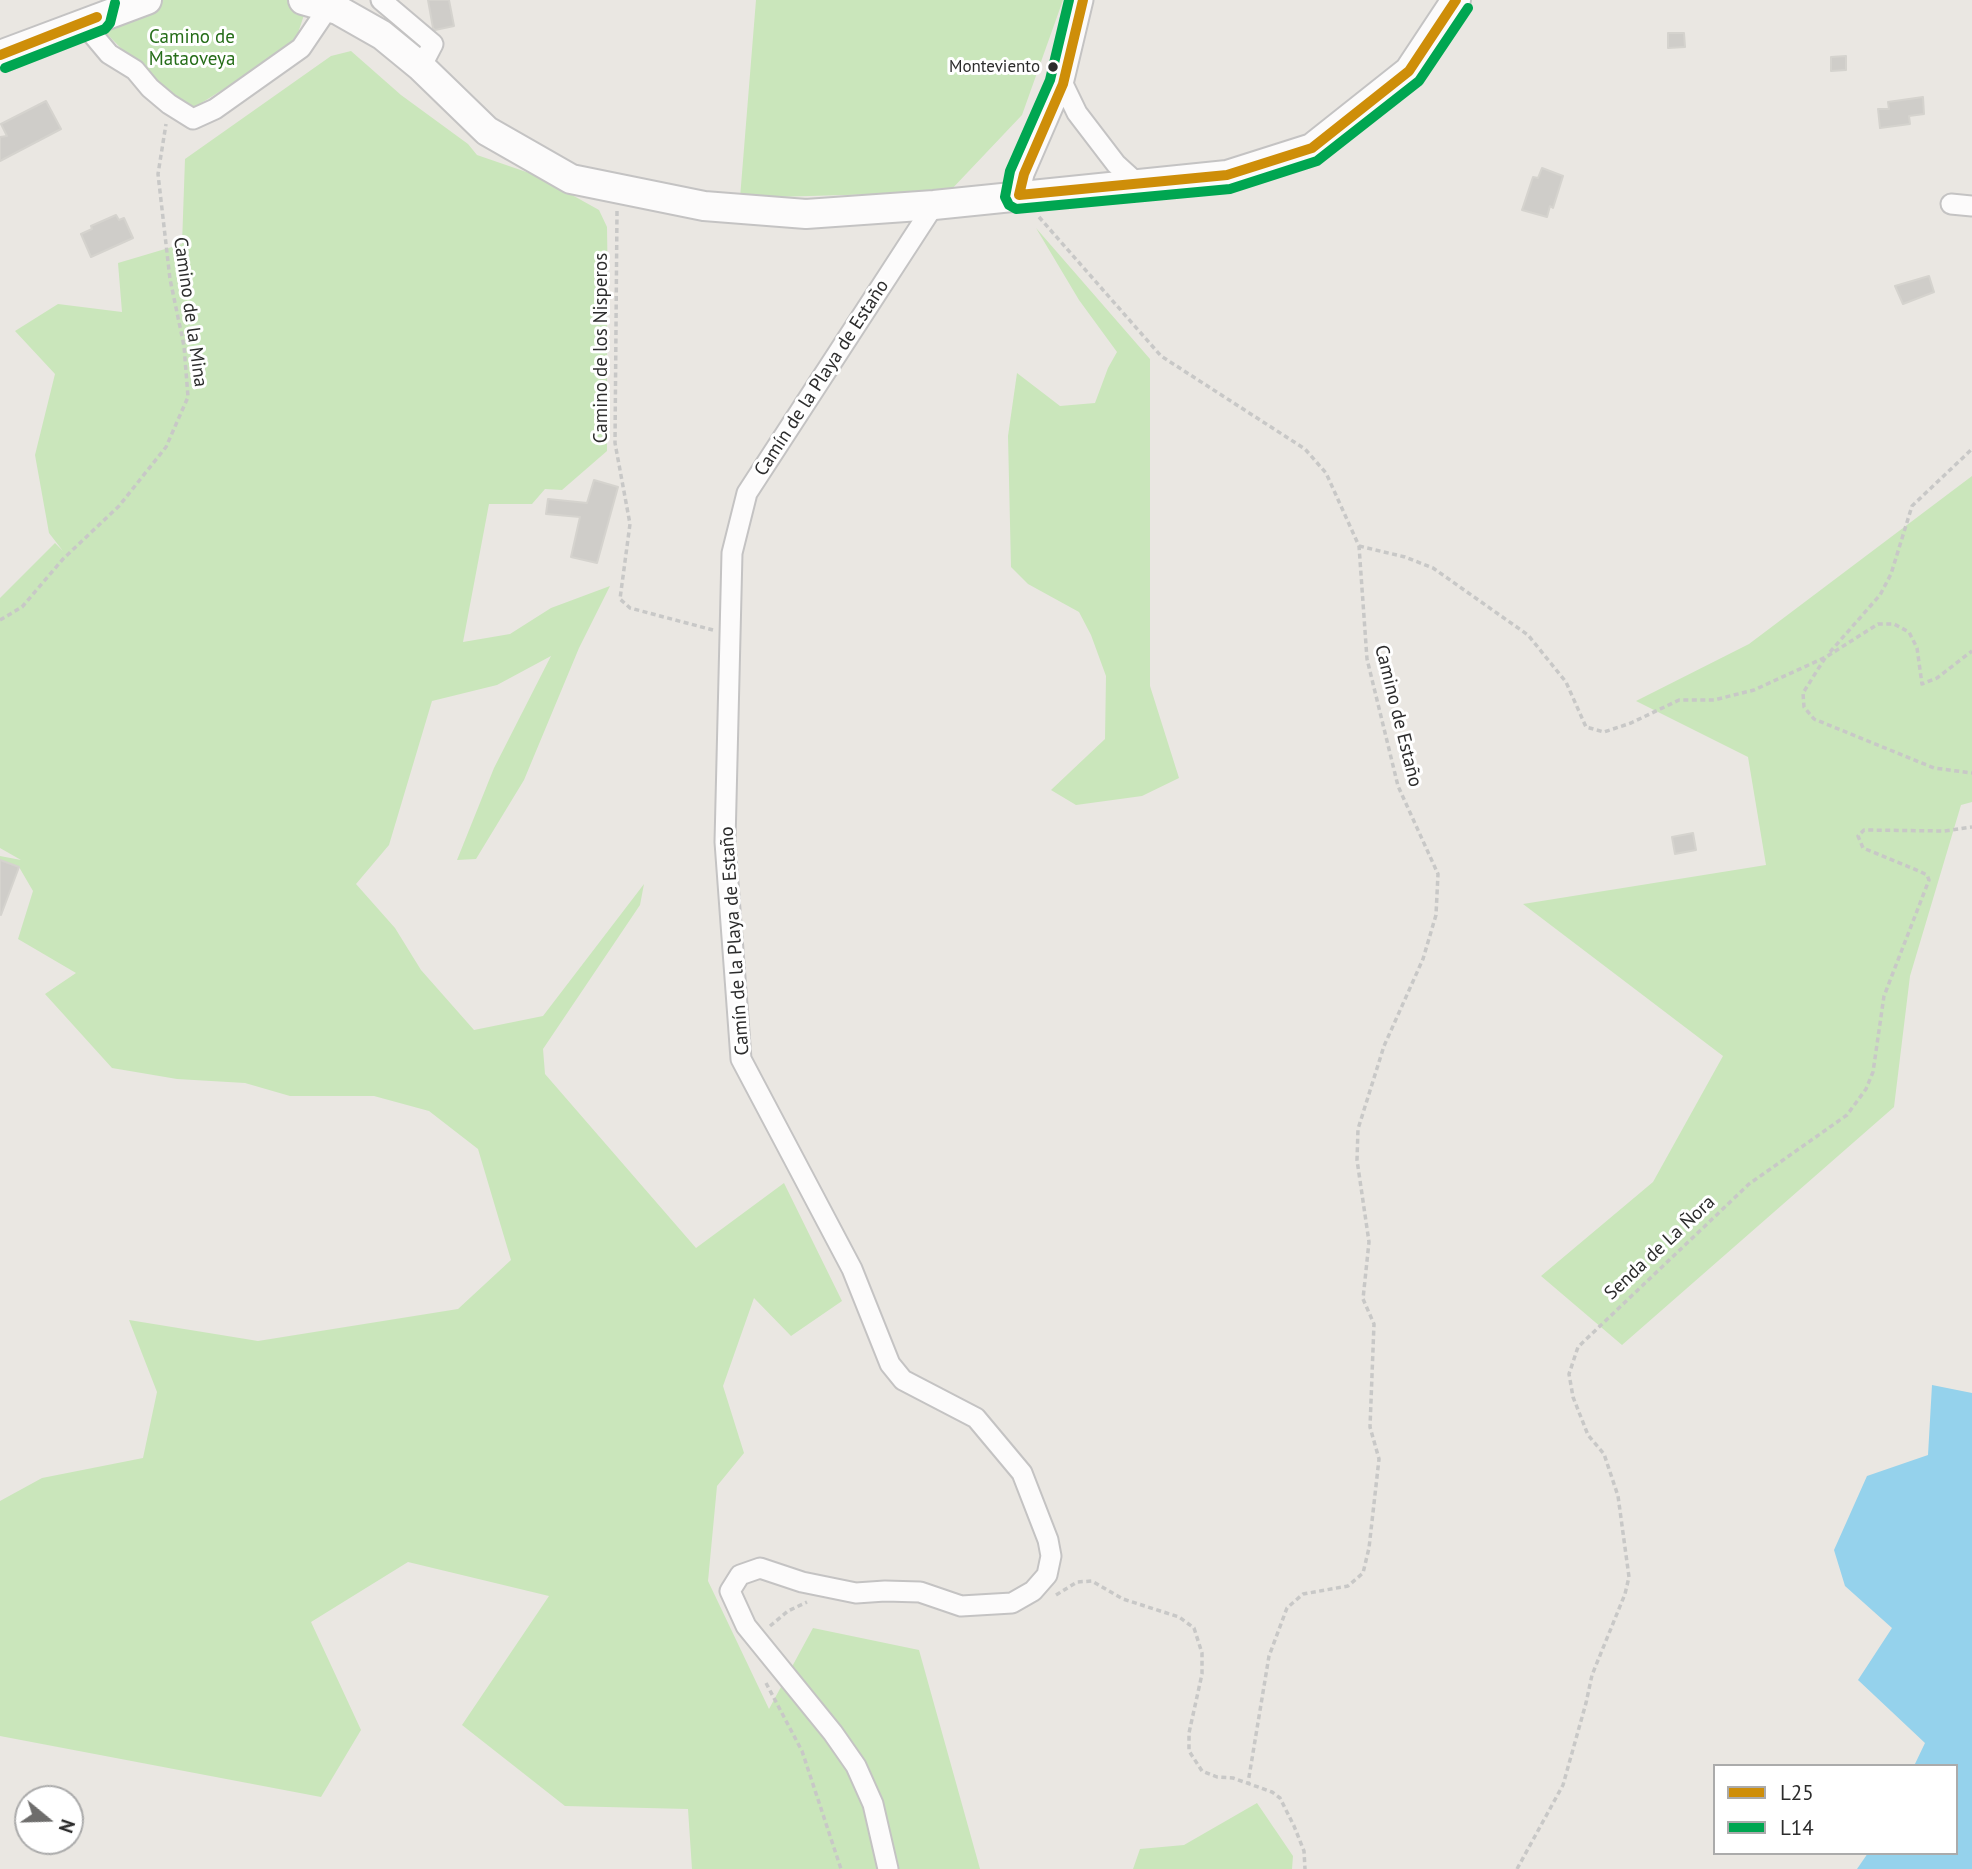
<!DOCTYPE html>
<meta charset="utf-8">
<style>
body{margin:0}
#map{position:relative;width:1972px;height:1869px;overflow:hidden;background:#eae7e2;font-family:"PT Sans",sans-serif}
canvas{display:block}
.legend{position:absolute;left:1713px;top:1764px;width:245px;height:91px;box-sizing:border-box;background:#fff;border:2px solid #ababab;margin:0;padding:9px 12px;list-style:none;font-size:21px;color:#2c2c2c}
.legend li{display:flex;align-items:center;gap:14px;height:35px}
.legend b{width:35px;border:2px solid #ababab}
.north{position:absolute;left:14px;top:1785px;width:70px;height:70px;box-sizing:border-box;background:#fff;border:2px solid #ababab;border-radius:50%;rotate:109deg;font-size:19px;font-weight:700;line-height:28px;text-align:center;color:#2c2c2c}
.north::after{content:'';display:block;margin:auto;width:24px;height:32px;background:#6e6d6c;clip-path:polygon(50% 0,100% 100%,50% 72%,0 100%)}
</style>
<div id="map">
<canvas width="1972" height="1869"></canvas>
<ul class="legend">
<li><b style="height:9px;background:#ce8e09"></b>L25</li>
<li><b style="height:9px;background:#00a651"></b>L14</li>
</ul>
<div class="north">N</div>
</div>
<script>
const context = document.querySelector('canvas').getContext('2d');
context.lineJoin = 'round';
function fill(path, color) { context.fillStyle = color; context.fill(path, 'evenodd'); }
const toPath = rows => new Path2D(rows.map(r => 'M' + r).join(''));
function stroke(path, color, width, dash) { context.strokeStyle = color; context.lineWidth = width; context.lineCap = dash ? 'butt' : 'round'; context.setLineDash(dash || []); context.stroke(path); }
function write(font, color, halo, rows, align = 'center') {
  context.font = font + ' "PT Sans",sans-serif'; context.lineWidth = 6; context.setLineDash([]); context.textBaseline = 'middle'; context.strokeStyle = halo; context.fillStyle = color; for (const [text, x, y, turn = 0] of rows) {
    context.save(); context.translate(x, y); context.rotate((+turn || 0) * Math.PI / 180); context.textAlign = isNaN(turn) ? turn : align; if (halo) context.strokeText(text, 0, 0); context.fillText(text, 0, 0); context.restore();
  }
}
fill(toPath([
 [112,0,309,0,294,45,195,107,163,91,105,32],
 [756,0,1063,0,1022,115,949,192,740,198],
 [351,51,401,95,468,144,477,155,538,176,599,210,607,227,608,296,604,303,607,318,607,451,562,490,545,489,532,504,489,504,463,642,510,634,551,608,610,586,579,648,524,780,476,859,457,860,494,768,551,656,497,685,432,701,389,845,356,884,395,928,421,970,474,1030,543,1016,644,884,640,905,543,1049,545,1074,696,1248,784,1183,842,1301,791,1336,754,1298,723,1386,744,1453,717,1486,708,1581,769,1709,813,1628,919,1650,980,1869,692,1869,688,1809,565,1806,462,1725,549,1596,408,1562,311,1622,361,1730,321,1797,0,1736,0,1501,42,1478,143,1458,157,1392,129,1320,258,1341,458,1309,511,1260,478,1149,429,1111,374,1096,290,1096,245,1083,177,1079,112,1068,45,994,76,973,18,939,33,891,19,867,0,860,0,856,21,860,0,848,0,598,55,543,63,551,49,533,35,455,55,374,15,331,58,304,122,312,118,263,182,244,185,159,331,56],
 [1036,228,1150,359,1150,686,1179,778,1142,796,1076,805,1051,790,1105,739,1106,676,1091,635,1079,612,1028,584,1011,567,1008,436,1017,373,1060,406,1095,403,1108,368,1117,352,1079,300],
 [1972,476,1972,802,1961,805,1910,976,1894,1107,1622,1345,1541,1276,1653,1182,1723,1056,1523,904,1766,865,1748,757,1636,701,1749,644],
 [1257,1803,1293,1856,1292,1869,1133,1869,1140,1849,1184,1845]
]), '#cae6bb');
fill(toPath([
 [1932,1385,1972,1393,1972,1869,1857,1869,1868,1853,1956,1853,1956,1766,1914,1766,1925,1743,1858,1680,1892,1628,1845,1586,1834,1550,1867,1476,1928,1455]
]), '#95d2ec');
const building = toPath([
 [428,0,449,0,454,26,435,30,433,28,428,0],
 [1668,33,1684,33,1685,47,1668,48,1668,33],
 [1846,56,1846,70,1831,71,1831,57,1846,56],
 [1923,97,1924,114,1909,116,1910,124,1880,128,1878,109,1889,109,1888,102,1923,97],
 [46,101,61,129,0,161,0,137,7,136,1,124,46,101],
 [1542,168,1563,176,1553,208,1550,206,1547,217,1522,210,1533,177,1538,178,1542,168],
 [116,215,119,220,124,218,133,238,91,257,81,234,92,229,91,226,116,215],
 [1929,276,1934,292,1903,304,1895,286,1929,276],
 [594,480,618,487,597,563,571,557,580,517,546,514,548,499,587,503,594,480],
 [1693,833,1696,850,1675,854,1672,837,1693,833],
 [0,860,19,867,1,915,0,914,0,860]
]);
fill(building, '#cfcdc9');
stroke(building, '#d5d3ce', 2);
const street = toPath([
 [381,0,433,44,421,67],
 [83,23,109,54,135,70,150,88,169,104,193,119,215,109,301,48,328,8],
 [1063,84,1077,113,1116,164,1138,184],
 [1019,195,1024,174,1063,84,1083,0],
 [1951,204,1972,206],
 [888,1869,873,1804,856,1766,833,1733,746,1626,730,1591,740,1575,760,1568,802,1582,856,1593,885,1591,920,1592,961,1606,1012,1603,1033,1591,1047,1575,1051,1556,1048,1540,1022,1473,976,1418,903,1380,890,1364,852,1269,741,1059,725,842,732,553,747,493,934,205]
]);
const secondary = toPath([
 [303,0,338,10,382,35,421,67,487,131,571,179,704,206,806,214,934,205,1227,175,1312,148,1409,71,1456,0],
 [0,55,147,0]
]);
stroke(street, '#c4c3c3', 23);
stroke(secondary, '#c4c3c3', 32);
stroke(toPath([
 [617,211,615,443,630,524,620,599,630,608,713,630],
 [1039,217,1161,356,1305,449,1326,473,1359,546,1367,659,1398,786,1438,874,1436,915,1423,959,1384,1046,1358,1129,1357,1160,1369,1242,1363,1299,1374,1324,1370,1427,1379,1459,1369,1548,1363,1573,1348,1586,1303,1594,1287,1608,1269,1656,1248,1783],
 [1359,546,1405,557,1433,568,1528,635,1566,682,1586,727,1604,732,1631,723,1679,700,1714,700,1754,690,1826,657,1878,624,1894,624,1909,632,1917,648,1922,684,1937,678,1972,651],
 [0,620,22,607,63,559,119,506,166,447,188,397,184,346,170,279,158,174,166,124],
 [1830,652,1880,595,1891,574,1912,506,1972,449],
 [1825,658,1803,693,1804,707,1814,719,1934,768,1972,773],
 [1056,1595,1077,1582,1092,1581,1123,1599,1179,1617,1194,1628,1202,1653,1202,1674,1189,1733,1189,1751,1202,1771,1217,1777,1233,1778,1272,1792,1280,1798,1294,1826,1304,1851,1305,1869],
 [770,1626,788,1611,807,1602],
 [766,1683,802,1751,841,1869],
 [1517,1869,1563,1785,1586,1703,1592,1675,1625,1594,1629,1577,1618,1496,1604,1454,1588,1435,1573,1397,1569,1374,1578,1347,1749,1184,1847,1115,1866,1089,1873,1072,1884,996,1929,880,1927,875,1919,871,1863,848,1858,836,1864,830,1944,831,1972,827]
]), '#c8c8c7', 3.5, [5, 3.5]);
stroke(street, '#fcfbfb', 19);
stroke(secondary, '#fcfbfb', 28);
stroke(toPath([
 [0,55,97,17],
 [1019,195,1227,175,1312,148,1409,71,1456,0],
 [1019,195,1024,174,1063,84,1083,0]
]), '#ce8e09', 10);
stroke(toPath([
 [1069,0,1050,80,1010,171,1005,197,1009,205,1016,209,1230,189,1317,161,1419,81,1468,8],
 [5,68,105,29,110,23,115,3]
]), '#00a651', 10);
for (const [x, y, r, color] of [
 [1053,67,6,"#2c2c2c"]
]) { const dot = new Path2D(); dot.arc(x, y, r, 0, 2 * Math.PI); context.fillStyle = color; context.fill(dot); stroke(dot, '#fff', 2.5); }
write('17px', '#2c2c2c', '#fff', [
 ["Monteviento",1040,67]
], 'right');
write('19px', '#266d19', '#fff', [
 ["Camino de",192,38],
 ["Mataoveya",192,60]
]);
write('19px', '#2c2c2c', '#fff', [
 ["Camino de la Mina",190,312,82],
 ["Camino de los Nisperos",602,348,-90],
 ["Camín de la Playa de Estaño",822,378,-57],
 ["Camino de Estaño",1398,716,76],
 ["Camín de la Playa de Estaño",735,941,-94],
 ["Senda de La Ñora",1660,1248,-43]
]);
</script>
